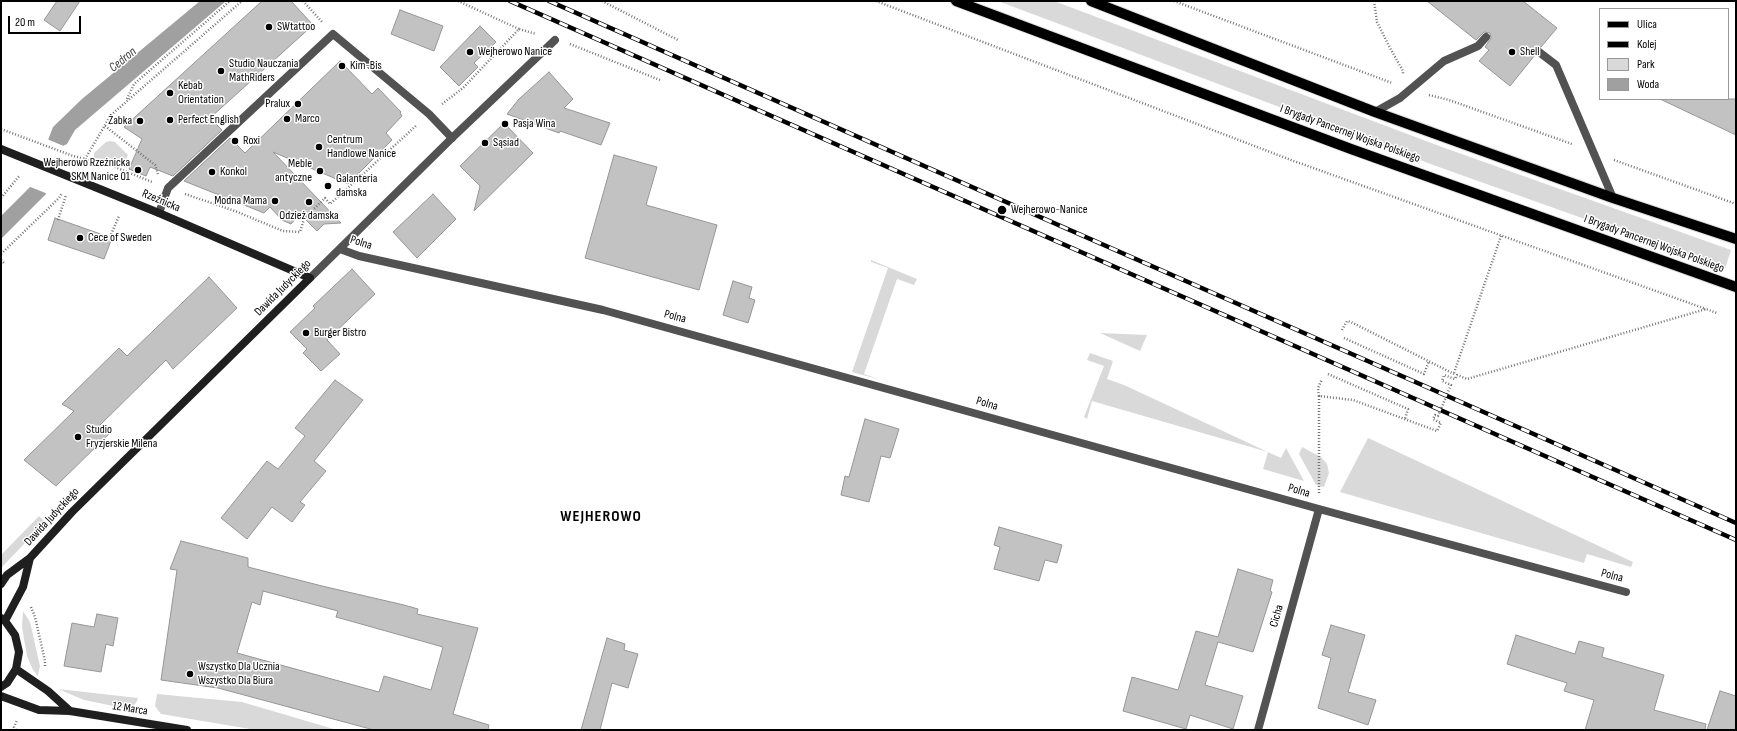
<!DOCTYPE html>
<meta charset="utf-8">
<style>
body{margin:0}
#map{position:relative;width:1737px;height:731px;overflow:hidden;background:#fff;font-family:"Sofia Sans Condensed",sans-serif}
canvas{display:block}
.frame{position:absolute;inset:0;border:2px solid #000;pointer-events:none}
.legend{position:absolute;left:1599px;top:8px;width:130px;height:92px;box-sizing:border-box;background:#fff;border:1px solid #999;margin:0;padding:5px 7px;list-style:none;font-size:12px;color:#000}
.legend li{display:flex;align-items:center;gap:8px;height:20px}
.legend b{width:20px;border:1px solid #999}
.scale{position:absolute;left:8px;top:16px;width:73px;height:18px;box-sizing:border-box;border:2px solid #000;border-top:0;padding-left:5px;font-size:12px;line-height:14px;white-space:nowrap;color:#000;-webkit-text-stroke:3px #fff;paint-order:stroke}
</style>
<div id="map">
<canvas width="1737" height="731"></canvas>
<div class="frame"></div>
<ul class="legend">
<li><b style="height:5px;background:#000"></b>Ulica</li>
<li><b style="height:5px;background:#000"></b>Kolej</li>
<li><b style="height:11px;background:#d9d9d9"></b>Park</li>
<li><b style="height:11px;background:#a0a0a0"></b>Woda</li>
</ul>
<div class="scale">20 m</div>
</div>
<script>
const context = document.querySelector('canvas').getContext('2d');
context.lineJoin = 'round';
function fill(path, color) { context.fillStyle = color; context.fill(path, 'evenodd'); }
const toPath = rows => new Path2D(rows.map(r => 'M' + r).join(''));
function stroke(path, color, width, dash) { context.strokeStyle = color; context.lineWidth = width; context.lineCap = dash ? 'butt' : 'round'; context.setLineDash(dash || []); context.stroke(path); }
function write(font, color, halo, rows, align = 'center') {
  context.font = font + ' "Sofia Sans Condensed",sans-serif'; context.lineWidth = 3; context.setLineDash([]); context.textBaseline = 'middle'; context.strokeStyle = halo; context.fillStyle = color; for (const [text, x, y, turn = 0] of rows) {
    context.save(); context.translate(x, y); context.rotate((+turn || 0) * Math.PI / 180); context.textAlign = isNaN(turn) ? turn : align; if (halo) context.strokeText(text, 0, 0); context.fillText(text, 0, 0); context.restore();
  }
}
fill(toPath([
 [998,1,1054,1,1442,147,1731,250,1725,269,1436,166],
 [110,141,115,142,128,155,123,166,94,158,94,153,106,142],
 [871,260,917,279,914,285,897,279,864,374,881,380,852,372,888,268,871,262],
 [1100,333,1147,335,1140,351],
 [1090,353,1113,361,1107,379,1124,385,1268,452,1281,458,1286,448,1304,481,1263,469,1268,452,1092,401,1087,419,1084,417,1104,366,1087,360],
 [1368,438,1633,562,1631,567,1587,554,1584,563,1340,492],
 [1302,447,1321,457,1327,464,1329,473,1324,487,1316,485,1299,454],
 [39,516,45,522,2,567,1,566,1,555],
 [23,611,30,622,40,666,38,676,33,670,27,656,22,627],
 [58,689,138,698,136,703,128,709,84,700],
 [157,694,242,702,337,730,256,730,161,714,155,706]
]), '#d9d9d9');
fill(toPath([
 [200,1,226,1,75,130,67,144,63,146,46,194,1,239,1,216,30,187,53,127,82,99]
]), '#a0a0a0');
fill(toPath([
 [47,139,66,147,48,194,28,186]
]), '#fff');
const building = toPath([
 [57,1,80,1,60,31,44,20,57,1],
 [262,1,291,1,313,25,210,118,222,130,173,176,150,167,146,176,129,169,142,139,124,127,262,1],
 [1427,1,1523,1,1557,28,1541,47,1535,48,1534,52,1535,55,1510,86,1479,61,1489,50,1485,47,1491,38,1490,33,1484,32,1476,40,1427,1],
 [400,10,443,26,434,51,391,34,400,10],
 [480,26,496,42,474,63,478,67,459,86,440,67,480,26],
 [340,61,372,94,378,88,401,112,400,113,402,116,386,133,392,140,348,184,273,152,341,223,324,224,317,231,300,214,291,224,282,220,270,207,264,213,184,181,230,138,245,153,340,61],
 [549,72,573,99,564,108,610,123,601,145,560,131,559,133,507,114,519,99,549,72],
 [1660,99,1736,99,1736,135,1660,99],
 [504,123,533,153,474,211,480,186,460,166,504,123],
 [614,155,657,167,646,205,717,225,699,290,585,258,614,155],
 [433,194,456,219,417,258,393,232,433,194],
 [55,218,112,238,104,259,48,240,55,218],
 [352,269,375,294,327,340,340,354,321,371,303,353,307,349,290,332,315,308,313,306,352,269],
 [209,277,237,308,173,369,166,360,98,427,109,434,56,486,24,460,74,411,62,404,119,348,127,356,209,277],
 [733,281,752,287,749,298,755,300,748,323,723,315,733,281],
 [335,380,363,400,314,461,326,471,300,502,305,505,292,522,272,507,247,539,221,518,267,461,278,469,305,436,295,428,335,380],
 [865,419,899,429,890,458,881,456,869,502,841,495,845,476,849,477,865,419],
 [999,527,1062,545,1057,563,1045,560,1039,581,994,569,1000,547,994,545,999,527],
 [181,541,248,558,248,567,322,586,404,605,418,609,417,614,478,628,453,714,489,725,488,730,374,730,218,688,161,680,177,570,170,569,181,541],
 [263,591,338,611,336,617,443,647,431,690,384,676,379,692,237,653,252,602,260,605,263,591],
 [1238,569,1273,580,1270,591,1272,592,1253,652,1218,642,1205,685,1243,696,1233,729,1190,715,1186,729,1123,711,1132,677,1178,690,1196,631,1218,637,1238,569],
 [97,614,118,618,113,646,106,644,101,672,64,666,72,623,94,627,97,614],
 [1331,625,1365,635,1348,692,1376,700,1368,725,1318,708,1331,658,1322,655,1331,625],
 [1516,635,1575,654,1579,641,1604,648,1602,657,1664,675,1654,710,1706,724,1705,730,1585,730,1594,700,1564,691,1567,683,1507,664,1516,635],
 [607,638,625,644,624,650,638,654,628,688,612,683,600,730,581,730,607,638],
 [1720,691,1736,696,1736,730,1707,730,1720,691]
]);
fill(building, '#c2c2c2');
stroke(building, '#969696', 1);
const primary = toPath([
 [956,1,1351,149,1736,287],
 [1091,1,1375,112,1613,198,1736,239]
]);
stroke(primary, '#dbdbdb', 12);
stroke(toPath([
 [303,1,323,23],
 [458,1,519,29],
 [602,1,678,40],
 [876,1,1291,160,1706,309],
 [1174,1,1392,83],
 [1374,1,1377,22,1390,48,1403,71,1403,74],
 [570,44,660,80],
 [1429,95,1449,100,1572,144],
 [127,99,134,84,230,1],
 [442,104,463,88,519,29,536,34],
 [105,126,155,165,158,174],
 [1,129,73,156,110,165,152,182],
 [85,159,111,115,242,1],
 [1614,160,1736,204],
 [185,194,235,211,283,231,300,232,304,219,325,198,330,204,417,125],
 [1,198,20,175],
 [58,220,66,195],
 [110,237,119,216],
 [1,254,59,198,62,193],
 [1,260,4,263],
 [1342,330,1347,321,1351,322,1454,374],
 [1344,338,1424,374,1429,361],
 [1454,373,1501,236],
 [1328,374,1408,409,1405,419],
 [1319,396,1318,388,1322,379],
 [1319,493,1319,396,1353,400,1437,431,1441,423,1433,419,1435,415,1438,416,1451,385,1442,381,1444,375,1455,379,1457,375,1467,379,1706,309,1717,313],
 [31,607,35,617,45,661,45,668],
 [16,730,14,727,17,720]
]), '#747474', 2.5, [1, 2]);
stroke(toPath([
 [1539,52,1556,65,1613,198],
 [1375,112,1400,98,1444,61,1478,46,1486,37],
 [159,213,168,188,333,34,429,114,452,138]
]), '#525252', 8);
stroke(toPath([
 [340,249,359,256,603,310,1319,509,1626,592],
 [310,278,452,138,555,40],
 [1258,730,1319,509]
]), '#525252', 8);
stroke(toPath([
 [1,149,159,213,310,278,72,512,30,558,7,575,1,584],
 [1,618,5,621,15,635,19,652,16,669,7,683,1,687],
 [5,621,23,587,30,558],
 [16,669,48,691,70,711],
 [1,696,39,710,70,711,187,730]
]), '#1f1f1f', 8);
stroke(primary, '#000', 10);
const rail = toPath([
 [510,1,1736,540],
 [549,1,1736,523]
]);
stroke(rail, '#000', 4.5);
stroke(rail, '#fff', 3, [9]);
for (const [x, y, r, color] of [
 [269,27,4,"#000"],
 [470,52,4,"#000"],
 [1512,52,4,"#000"],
 [342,66,4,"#000"],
 [221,71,4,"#000"],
 [170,93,4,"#000"],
 [298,104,4,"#000"],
 [287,119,4,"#000"],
 [170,120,4,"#000"],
 [140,121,4,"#000"],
 [505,124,4,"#000"],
 [235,141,4,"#000"],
 [485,143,4,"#000"],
 [319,147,4,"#000"],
 [138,170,4,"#000"],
 [320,171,4,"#000"],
 [212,172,4,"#000"],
 [328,186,4,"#000"],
 [275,201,4,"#000"],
 [309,202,4,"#000"],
 [1002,210,5,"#000"],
 [80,238,4,"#000"],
 [306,333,4,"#000"],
 [78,437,4,"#000"],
 [190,674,4,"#000"]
]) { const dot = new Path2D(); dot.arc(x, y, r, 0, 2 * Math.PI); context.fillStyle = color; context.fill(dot); stroke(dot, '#fff', 1.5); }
write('12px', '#000', '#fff', [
 ["SWtattoo",277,27],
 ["Wejherowo Nanice",478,52],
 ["Shell",1520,52],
 ["Studio Nauczania",229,64],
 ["MathRiders",229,78],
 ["Kim-Bis",350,66],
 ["Kebab",178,86],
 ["Orientation",178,100],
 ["Pralux",290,104,"right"],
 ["Marco",295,119],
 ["Perfect English",178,120],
 ["Żabka",132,121,"right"],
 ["Pasja Wina",513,124],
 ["Centrum",327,140],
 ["Handlowe Nanice",327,154],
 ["Roxi",243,141],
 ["Sąsiad",493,143],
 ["Wejherowo Rzeźnicka",130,163,"right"],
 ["SKM Nanice 01",130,177,"right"],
 ["Meble",312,164,"right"],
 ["antyczne",312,178,"right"],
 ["Konkol",220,172],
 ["Galanteria",336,179],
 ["damska",336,193],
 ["Modna Mama",267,201,"right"],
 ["Wejherowo-Nanice",1011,210],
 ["Odzież damska",309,216,"center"],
 ["Cece of Sweden",88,238],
 ["Burger Bistro",314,333],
 ["Studio",86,430],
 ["Fryzjerskie Milena",86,444],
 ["Wszystko Dla Ucznia",198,667],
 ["Wszystko Dla Biura",198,681]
], 'left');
write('12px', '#000', '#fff', [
 ["I Brygady Pancernej Wojska Polskiego",1350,134,20],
 ["Rzeźnicka",161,201,23],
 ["Polna",361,243,18],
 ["I Brygady Pancernej Wojska Polskiego",1654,244,20],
 ["Dawida Judyckiego",283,288,-45],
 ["Polna",675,317,15],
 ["Polna",987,404,16],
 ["Polna",1299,491,16],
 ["Dawida Judyckiego",52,517,-47],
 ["Polna",1612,576,15],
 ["Cicha",1277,616,-74],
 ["12 Marca",130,709,9]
]);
write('italic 13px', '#414141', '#fff', [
 ["Cedron",123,60,-40]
]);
context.letterSpacing = '1px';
write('bold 16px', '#000', '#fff', [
 ["WEJHEROWO",601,517]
]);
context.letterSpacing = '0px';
</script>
